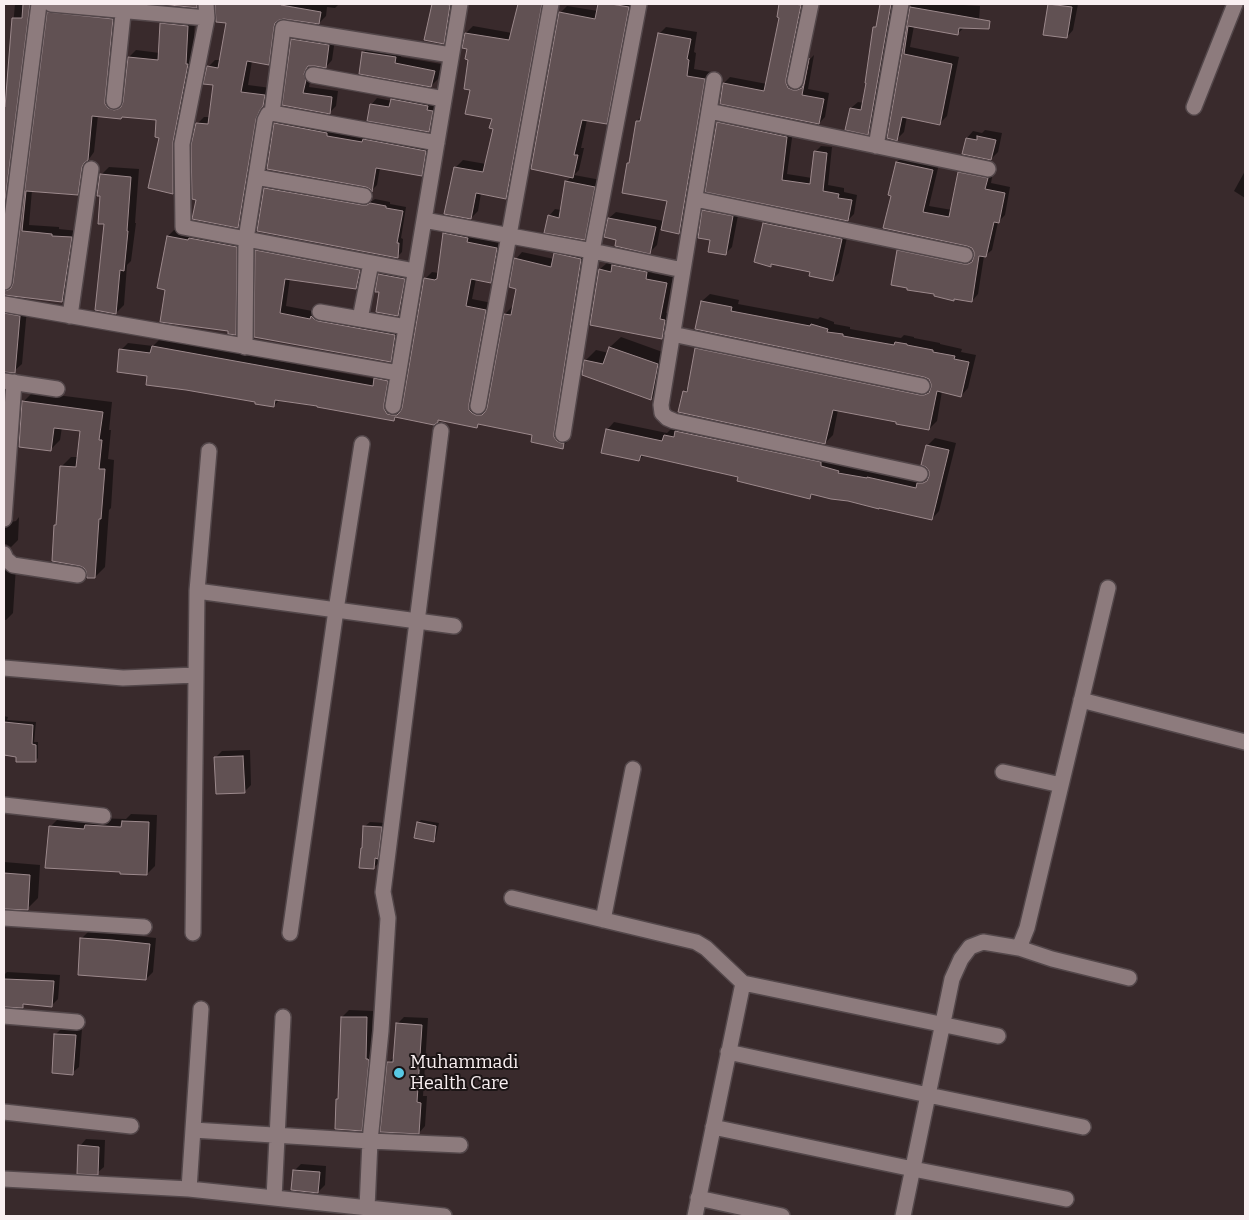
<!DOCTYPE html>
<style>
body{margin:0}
#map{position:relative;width:1249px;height:1220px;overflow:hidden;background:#392a2c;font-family:Bitter,serif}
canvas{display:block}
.frame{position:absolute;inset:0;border:5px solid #f9eff1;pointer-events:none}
</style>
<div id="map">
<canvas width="1249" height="1220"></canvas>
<div class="frame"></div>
</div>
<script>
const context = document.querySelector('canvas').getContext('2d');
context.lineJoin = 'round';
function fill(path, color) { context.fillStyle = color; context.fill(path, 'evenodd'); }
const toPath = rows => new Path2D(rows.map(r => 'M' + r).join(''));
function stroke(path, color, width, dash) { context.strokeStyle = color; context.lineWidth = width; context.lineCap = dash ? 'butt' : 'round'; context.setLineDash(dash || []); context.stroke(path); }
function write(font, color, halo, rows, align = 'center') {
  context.font = font + ' Bitter,serif'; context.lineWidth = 4; context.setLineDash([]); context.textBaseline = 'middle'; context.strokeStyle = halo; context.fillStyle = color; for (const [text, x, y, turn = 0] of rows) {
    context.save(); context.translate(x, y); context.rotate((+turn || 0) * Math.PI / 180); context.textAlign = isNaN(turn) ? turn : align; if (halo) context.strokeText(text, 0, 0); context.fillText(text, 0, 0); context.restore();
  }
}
fill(toPath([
 [15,4,35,4,4,254,4,107,6,105],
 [217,4,339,4,335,8,327,7,326,16,319,23,280,18,276,56,268,63,252,61,248,85,271,88,262,110,245,219,238,227,197,199,197,124,204,117,210,117,214,84,208,67,215,60,221,60,228,22,217,21],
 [433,4,456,4,451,36,443,43,425,39],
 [519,4,547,4,513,191,506,198,481,193,478,211,471,218,456,167,463,160,486,164,495,128,493,118,472,89,470,59,466,33,473,26,512,33],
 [599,4,635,4,613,116,606,123,587,120,581,148,584,148,579,170,574,175,601,180,591,232,584,239,549,216,555,209,561,210,566,182,571,177,560,13,567,6,598,11],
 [781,4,806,4,800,85,805,84,810,59,814,55,808,89,829,93,825,117,819,123,724,83,730,77,767,84,780,17,778,16],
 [881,4,896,4,875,126,868,133,851,108,858,102,864,103,875,28,877,25],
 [911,4,965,4,964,5,980,6,979,20,965,27,957,34,914,26,910,47,959,57,947,116,940,123,907,116,904,132,897,139,888,137],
 [1049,4,1078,4,1073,30,1067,37,1045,34],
 [56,6,120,12,120,104,124,103,129,57,136,50,160,53,161,24,168,17,195,19,193,57,180,186,173,193,158,119,124,115,121,118,98,115,94,152,89,159,85,186,77,193,32,190,29,225,59,227,59,229,78,231,69,294,62,301,4,294,4,280,6,283,11,285,14,284,49,13],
 [666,27,697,32,694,52,696,53,694,69,711,72,686,225,679,233,660,229,657,245,650,252,617,239,609,218,616,212,664,221,668,200,628,163,631,161,637,121,642,116,659,34],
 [299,33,335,39,332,60,326,67,311,65,309,67,311,73,309,87,338,91,336,106,329,113,284,104,292,39],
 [370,46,402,51,401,57,441,64,438,79,431,86,363,53],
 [398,93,433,100,432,105,438,105,435,125,429,131,371,105,377,98,392,101],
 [724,117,793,131,787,174,812,178,815,152,821,146,832,147,828,185,844,188,844,192,857,195,854,214,848,220,707,191,718,123],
 [280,119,430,146,426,170,421,175,380,168,377,185,372,190,275,124],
 [985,130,1002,133,998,152,991,159,967,138,973,131,982,133],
 [903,156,939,164,929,206,952,210,959,173,966,167,993,172,991,183,1010,187,1005,215,998,222,992,250,985,256,984,256,978,294,972,301,955,298,953,300,936,293,898,251,905,245,971,258,975,258,975,252,972,247,892,195,897,162],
 [109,167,139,169,135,223,136,223,131,261,127,265,124,305,116,313,105,223,101,175],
 [1245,171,1245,198,1234,191],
 [269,184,368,201,372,201,375,199,390,202,390,204,406,207,401,238,403,239,402,252,397,257,265,188],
 [710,204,739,210,732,247,725,254,711,240,703,211],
 [771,217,848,233,839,273,832,280,812,271,772,263,770,266,765,223],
 [451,227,503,242,497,275,490,282,476,279,472,299,492,303,483,409,488,408,505,314,512,307,514,307,517,288,516,259,522,252,554,259,555,254,562,247,588,252,569,437,570,437,569,440,562,447,534,434,480,423,476,426,439,419,437,421,397,417,394,420,280,399,274,406,257,401,149,375,121,350,128,343,153,346,160,339,375,379,382,372,394,374,400,409,403,408,425,279,432,272,439,273,444,234],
 [174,230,242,241,241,328,235,334,230,330,168,236],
 [263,244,366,264,363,281,356,287,290,278,286,306,401,328,397,354,390,361,256,336,257,251],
 [620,259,653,266,652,273,673,277,666,313,671,314,669,331,662,338,600,269,607,263,614,265],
 [386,267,411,272,405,308,398,315,381,291,376,290,380,274],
 [710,294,739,300,738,304,818,319,820,317,834,322,834,324,850,327,850,329,901,338,904,335,914,337,914,338,940,343,940,344,962,349,961,352,976,355,968,388,961,396,942,391,937,421,929,429,897,421,838,410,833,435,825,443,684,392,689,387,696,349,704,341,928,388,932,388,929,378,924,376,697,328,702,301],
 [4,302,27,309,22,364,14,371,4,371],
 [621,337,668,354,661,389,651,399,585,361,596,350,609,353,610,347],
 [4,379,11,383,4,478],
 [33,392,112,402,109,430,111,430,108,459,114,460,111,508,109,510,105,567,95,577,88,571,55,525,57,523,61,467,71,457,79,457,81,430,62,427,60,440,50,450,23,402],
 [614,422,667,433,672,428,926,476,930,476,927,446,935,438,956,443,939,511,932,519,814,493,809,497,740,476,644,455,639,460,607,430],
 [4,517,11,522,16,521,19,517,18,540,11,547,6,544,4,544],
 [4,553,16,566,13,613,6,620,4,620],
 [4,716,8,717,7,720,36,722,34,742,38,742,38,758,35,761,4,754],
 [250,750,251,785,245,791,215,758,222,751],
 [131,814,157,815,155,866,147,874,121,870,50,827,58,819,90,821,94,818,126,819],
 [421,820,439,823,436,837,433,840,418,823],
 [370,822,386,823,382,852,379,855,379,863,373,868,364,827],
 [4,862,40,865,38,898,27,909,4,907],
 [88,932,120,934,156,938,153,972,146,979,81,939],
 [7,972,60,975,58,999,52,1005,26,1003,22,1007,4,1006,4,975],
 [349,1010,373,1011,368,1123,361,1130,337,1099,339,1097,342,1017],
 [404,1017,428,1018,423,1096,427,1096,425,1126,419,1133,389,1062,395,1056,397,1024],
 [62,1028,82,1029,79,1067,72,1073,56,1034],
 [86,1139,105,1140,104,1167,97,1173,80,1146],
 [301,1164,326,1166,325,1185,318,1192,294,1171]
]), '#0007');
const building = toPath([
 [23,4,30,4,4,209,4,107,5,107,12,18,22,18,23,4],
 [161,4,197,4,197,8,161,4],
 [215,4,282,4,281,5,321,12,319,24,284,19,279,20,275,23,274,27,269,65,247,61,241,92,265,95,263,106,260,110,256,119,238,228,192,219,196,200,192,199,191,145,196,123,208,124,213,85,203,84,207,66,218,68,226,23,216,22,215,4],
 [432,4,444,4,450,5,444,44,424,40,432,4],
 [518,4,542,4,506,199,476,193,471,219,444,214,454,167,483,172,493,129,489,128,492,119,465,114,470,90,464,89,468,60,465,59,467,49,462,48,465,33,509,40,518,4],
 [598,4,611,4,629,7,607,124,582,120,574,155,578,155,573,178,531,169,559,12,595,19,598,4],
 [779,4,794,4,801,5,786,79,786,83,788,88,793,90,797,90,802,88,804,83,809,58,802,95,824,99,819,124,720,104,723,83,764,91,779,18,777,17,779,4],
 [880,4,891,4,868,135,845,130,850,108,861,110,866,83,865,83,873,27,876,27,880,4],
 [1048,4,1072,7,1067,38,1043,35,1048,4],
 [910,7,990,21,989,29,959,28,958,35,908,26,904,54,952,64,940,125,902,117,897,141,887,138,910,7],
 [47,12,113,19,105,100,105,104,108,108,114,110,118,109,121,107,123,102,128,57,158,60,160,23,188,26,186,64,188,64,173,142,173,194,148,188,159,138,155,137,156,120,122,117,121,119,92,116,88,160,84,163,82,167,78,195,26,191,22,231,52,234,52,236,72,237,62,302,4,295,4,291,8,290,11,288,13,283,47,12],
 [658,33,691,39,687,59,689,60,687,76,705,79,679,234,661,230,667,201,622,193,627,163,629,163,636,121,640,121,658,33],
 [291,39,329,45,326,68,315,66,308,66,306,69,304,74,306,80,303,93,332,97,330,114,282,105,291,39],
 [362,52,396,57,395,63,435,71,431,87,359,74,362,52],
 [391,99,428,106,427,110,433,111,429,132,367,121,370,104,389,107,391,99],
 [717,122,787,137,782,180,810,184,814,151,827,153,823,191,839,194,838,198,852,200,848,221,705,192,717,122],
 [274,123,327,133,327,136,362,142,363,139,426,151,422,176,376,168,372,192,370,189,366,187,267,169,274,123],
 [977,136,996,140,991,160,962,154,966,138,977,140,977,136],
 [896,162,933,170,923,212,949,217,958,172,988,178,985,189,1005,193,999,223,994,222,986,257,979,256,972,302,954,299,954,301,934,296,934,294,907,290,907,288,891,285,897,250,964,264,968,264,972,262,974,256,974,252,972,248,967,246,883,228,891,196,888,195,896,162],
 [100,174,131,177,127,231,128,231,124,271,120,270,116,314,95,310,104,224,98,224,100,196,97,196,100,174],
 [565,181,595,187,585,240,544,233,548,215,559,218,565,181],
 [264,188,362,205,367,205,370,203,386,206,386,208,403,211,397,243,399,243,398,258,257,231,264,188],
 [702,210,733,216,726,255,708,252,710,240,698,238,702,210],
 [608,218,656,227,650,254,615,246,616,240,604,237,608,218],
 [763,223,842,239,833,281,809,276,810,272,771,264,771,267,754,262,763,223],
 [443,233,468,238,467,242,497,248,491,283,471,279,466,306,486,310,469,404,469,410,472,413,476,415,482,415,485,412,487,408,504,314,511,315,516,289,509,287,514,258,551,267,554,253,581,259,554,433,554,437,557,441,561,443,564,443,563,449,531,442,532,435,478,424,477,428,438,420,438,422,434,425,395,417,394,421,317,407,317,406,275,400,274,407,255,404,255,402,186,390,146,385,147,376,117,372,119,349,150,353,152,346,373,386,374,378,388,381,384,404,384,409,387,414,392,415,397,415,400,412,402,408,424,278,435,280,436,279,437,279,443,233],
 [167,236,188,240,189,238,237,247,236,335,228,334,228,331,160,322,165,290,157,288,167,236],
 [255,250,360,270,356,289,285,279,280,313,310,319,311,316,314,319,318,321,395,335,391,362,254,337,255,250],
 [612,265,647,272,646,279,667,283,660,319,665,320,662,339,590,325,599,269,611,272,612,265],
 [378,274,405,279,398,316,376,312,379,292,375,292,378,274],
 [701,301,732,307,731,311,810,326,811,324,828,329,827,332,843,334,843,336,894,345,895,342,907,344,907,345,933,350,933,352,955,356,954,359,969,362,961,397,937,391,929,430,896,424,896,422,833,410,825,444,678,412,683,391,687,392,695,348,920,395,924,395,929,393,931,387,931,384,929,379,924,377,695,329,701,301],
 [4,313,20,316,15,373,4,372,4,313],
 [609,347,658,364,651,400,582,375,584,360,603,364,609,347],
 [22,401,103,412,99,440,102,440,99,469,105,469,101,519,99,519,95,578,87,578,86,571,84,568,80,566,52,561,54,525,56,525,60,466,76,467,80,431,54,428,51,451,19,447,22,401],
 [606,429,662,441,664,435,674,437,675,431,821,462,821,466,839,471,838,473,867,478,867,477,916,488,917,483,923,483,927,481,929,476,929,471,926,467,921,465,926,445,949,450,932,520,901,513,879,508,879,509,848,501,831,499,811,494,810,499,737,481,738,477,641,455,639,461,601,453,606,429],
 [4,722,33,725,32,744,36,745,36,762,16,762,16,757,4,755,4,722],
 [243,756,245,793,216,794,214,757,243,756],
 [122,821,149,822,147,875,120,874,120,872,45,868,49,826,84,829,85,825,121,827,122,821],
 [417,822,436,826,434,842,414,838,417,822],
 [363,826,382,827,378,859,375,858,374,869,359,868,361,848,362,848,363,826],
 [4,873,30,875,28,910,4,909,4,873],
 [80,938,112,940,150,944,146,980,78,975,80,938],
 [4,979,54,981,52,1007,23,1004,23,1008,4,1007,4,979],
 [341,1017,367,1017,366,1059,368,1059,369,1061,362,1131,335,1129,336,1099,338,1099,341,1017],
 [396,1023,422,1025,417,1102,421,1103,419,1134,380,1132,387,1062,393,1062,396,1023],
 [54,1034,76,1035,73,1075,52,1073,54,1034],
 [78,1145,99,1147,98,1175,77,1174,78,1145],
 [293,1170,320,1172,318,1193,291,1190,293,1170]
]);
fill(building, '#615153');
stroke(building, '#9c898c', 1);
const minor = toPath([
 [51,4,207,18],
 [206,4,207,18,182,144,183,227,415,271],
 [313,75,444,99],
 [714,80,661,405,662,413,667,418,674,421,920,474],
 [795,81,811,4],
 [114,101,124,4],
 [1194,107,1235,4],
 [709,111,988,169],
 [272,113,283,28,451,55],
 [876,146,901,4],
 [256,177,364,196],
 [695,199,965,255],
 [424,220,592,251,683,270],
 [4,282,39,4],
 [4,304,398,373],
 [320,312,406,327],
 [70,316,91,169],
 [360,319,371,263],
 [672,334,922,386],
 [245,347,246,239,265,120,268,114,272,113,437,143],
 [4,381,57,389],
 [393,406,460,4],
 [478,406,551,4],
 [563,434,592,251,639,4],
 [4,519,14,382],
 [4,554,6,559,13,565,78,575],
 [197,591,454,626],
 [4,668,123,678,196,675],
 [1081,700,1245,742],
 [1003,772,1061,785],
 [4,805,103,816],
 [512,898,696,942,706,948,743,983,998,1036],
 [4,918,144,927],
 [603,920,633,769],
 [193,933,197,591,209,451],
 [290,933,336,610,362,444],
 [1019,948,1052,959,1129,978],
 [4,1016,77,1022],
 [728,1052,928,1095,1083,1127],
 [4,1112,131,1126],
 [713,1127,913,1169,1066,1199],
 [193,1130,370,1141,460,1145],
 [4,1179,189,1189,444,1216],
 [189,1189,201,1009],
 [274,1198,283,1017],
 [698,1198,782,1216],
 [367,1208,370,1141,381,1031,388,918,383,892,441,431],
 [695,1216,743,983],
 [903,1216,952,979,961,959,970,947,983,942,1019,948,1027,928,1108,588]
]);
stroke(minor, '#53474a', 18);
stroke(minor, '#8d7b7d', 15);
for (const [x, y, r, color] of [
 [399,1073,6,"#58c9e4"]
]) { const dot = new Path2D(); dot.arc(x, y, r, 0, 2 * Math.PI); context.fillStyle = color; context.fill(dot); stroke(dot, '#1b1415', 2); }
write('18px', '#f9eff1', '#1b1415', [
 ["Muhammadi",410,1063],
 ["Health Care",410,1084]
], 'left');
</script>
